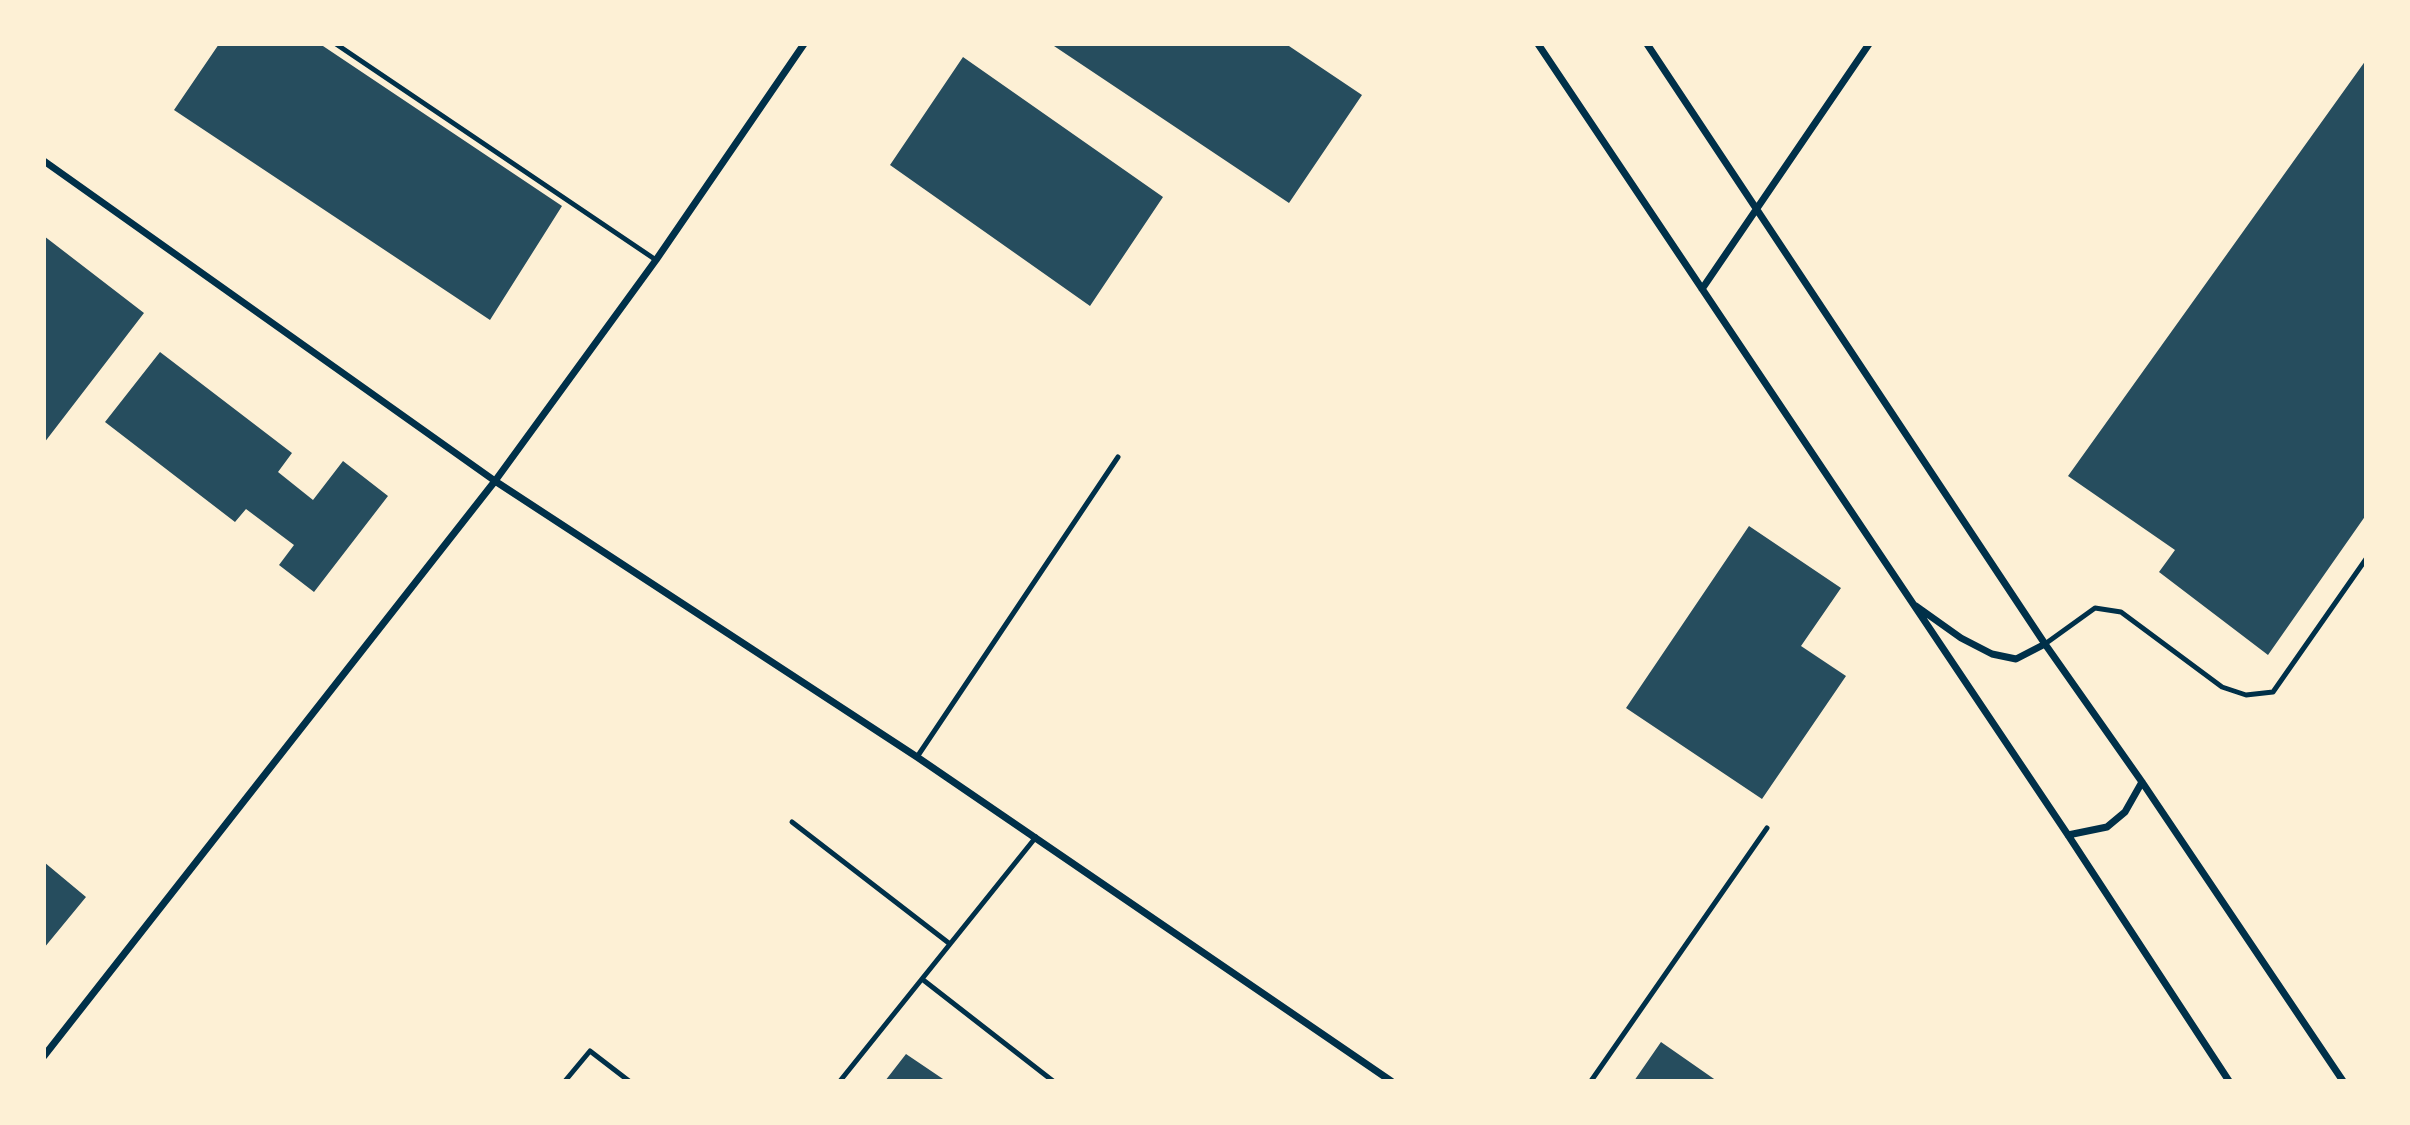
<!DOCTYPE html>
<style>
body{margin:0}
#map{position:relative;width:2410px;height:1125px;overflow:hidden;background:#fdf0d5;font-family:Inter,sans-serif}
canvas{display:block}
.frame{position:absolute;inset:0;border:46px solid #fdf0d5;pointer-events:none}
</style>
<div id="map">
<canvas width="2410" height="1125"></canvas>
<div class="frame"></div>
</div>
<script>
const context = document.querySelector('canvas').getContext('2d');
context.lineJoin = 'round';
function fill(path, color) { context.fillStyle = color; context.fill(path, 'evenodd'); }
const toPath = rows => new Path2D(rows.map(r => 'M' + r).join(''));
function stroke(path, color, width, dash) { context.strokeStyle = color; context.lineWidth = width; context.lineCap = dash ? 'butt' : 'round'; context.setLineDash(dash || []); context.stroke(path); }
fill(toPath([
 [219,44,320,44,562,206,490,320,174,110],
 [1051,44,1286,44,1362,95,1289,203],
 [963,57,1163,197,1090,306,890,165],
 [2366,60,2366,515,2268,655,2159,572,2175,550,2068,476],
 [44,236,144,313,44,443],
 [160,352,292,453,278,472,313,500,343,461,388,496,314,592,279,565,294,545,246,509,235,522,105,422],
 [1749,526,1841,588,1801,646,1846,676,1762,799,1626,708],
 [44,862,86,897,44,948],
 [1661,1042,1717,1081,1634,1081],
 [906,1054,946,1081,885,1081]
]), '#264d5e');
stroke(toPath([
 [336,44,656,260],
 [2045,644,2095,608,2121,612,2222,687,2246,695,2273,692,2366,559],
 [917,757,1118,457],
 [792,822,950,944],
 [922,979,1053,1081],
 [565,1081,590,1051,629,1081],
 [840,1081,1036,837],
 [1591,1081,1767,828]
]), '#003049', 5);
stroke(toPath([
 [1538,44,2068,835,2229,1081],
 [1647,44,2045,644,2142,782,2343,1081],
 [44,161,495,481,917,757,1391,1081],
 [1702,289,1869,44],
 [1916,606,1961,638,1992,654,2016,659,2045,644],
 [2068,835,2107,827,2125,812,2142,782],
 [44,1056,495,481,656,260,804,44]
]), '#003049', 7);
</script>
